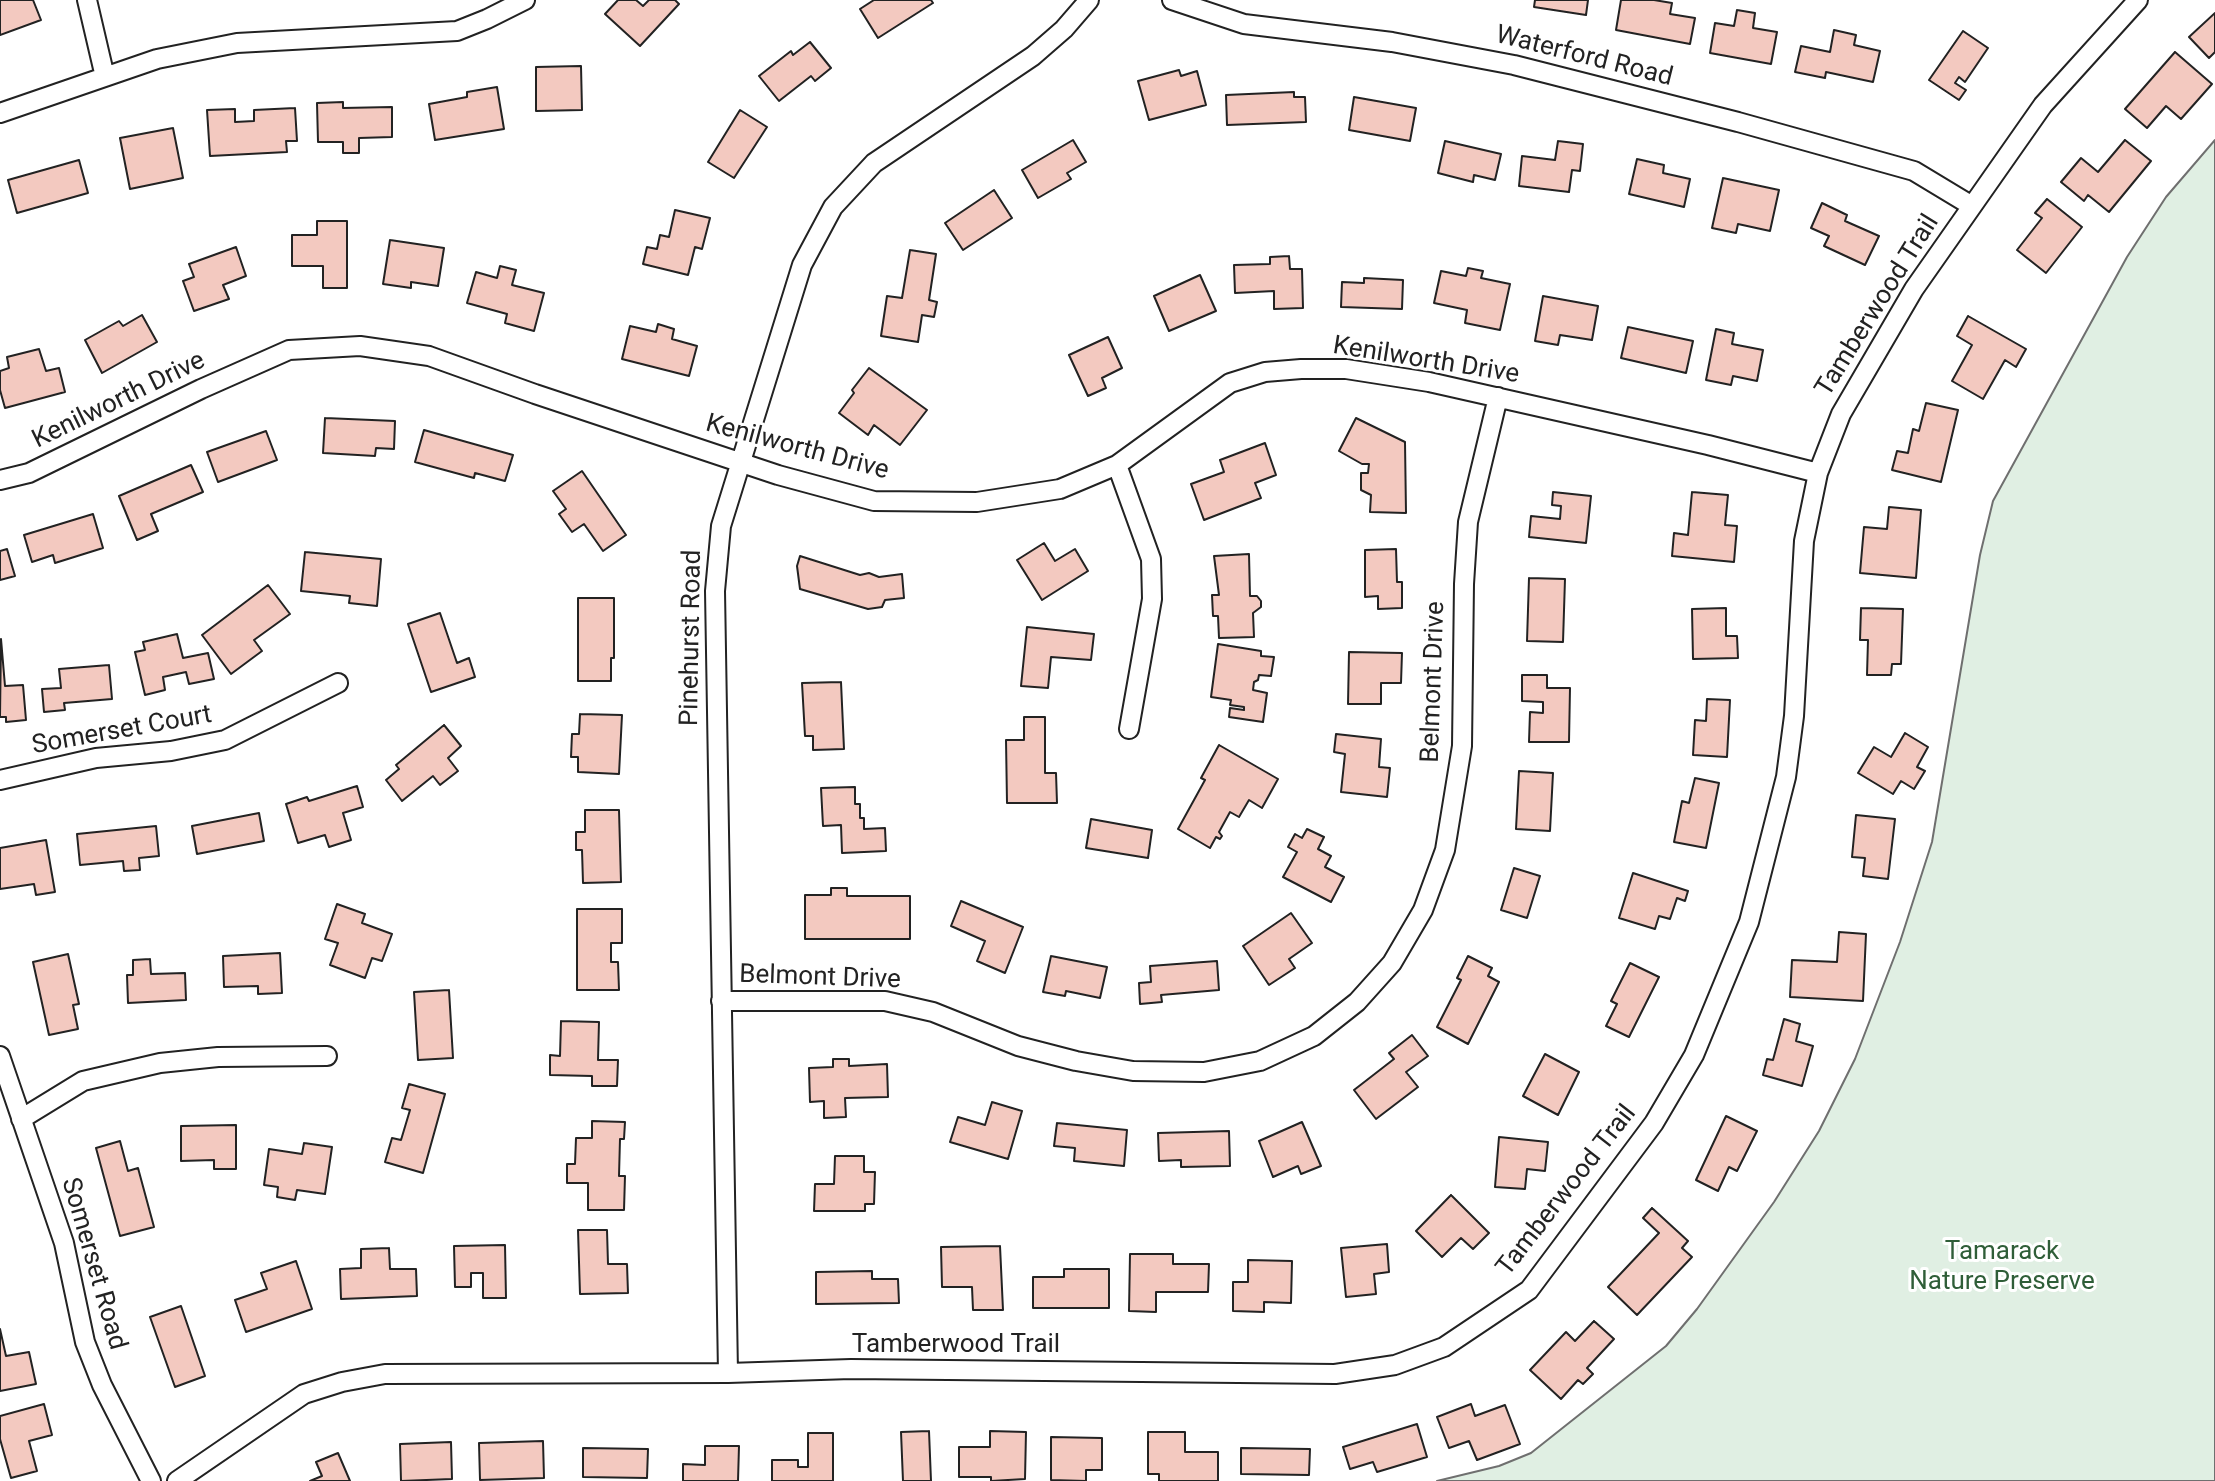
<!DOCTYPE html>
<style>
body{margin:0}
canvas{display:block;background:#fff}
</style>
<canvas width="2215" height="1481"></canvas>
<script>
const context = document.querySelector('canvas').getContext('2d');
context.lineJoin = 'round';
function fill(path, color) { context.fillStyle = color; context.fill(path, 'evenodd'); }
const toPath = rows => new Path2D(rows.map(r => 'M' + r).join(''));
function stroke(path, color, width, dash) { context.strokeStyle = color; context.lineWidth = width; context.lineCap = dash ? 'butt' : 'round'; context.setLineDash(dash || []); context.stroke(path); }
function write(font, color, halo, rows, align = 'center') {
  context.font = font + ' Roboto,sans-serif'; context.lineWidth = 6; context.setLineDash([]); context.textBaseline = 'middle'; context.strokeStyle = halo; context.fillStyle = color; for (const [text, x, y, turn = 0] of rows) {
    context.save(); context.translate(x, y); context.rotate((+turn || 0) * Math.PI / 180); context.textAlign = isNaN(turn) ? turn : align; if (halo) context.strokeText(text, 0, 0); context.fillText(text, 0, 0); context.restore();
  }
}
const green = toPath([
 [2215,140,2215,1481,1437,1481,1499,1466,1531,1453,1666,1346,1697,1309,1774,1202,1819,1131,1855,1059,1900,942,1932,842,1980,555,1993,501,2127,257,2166,197,2215,140]
]);
fill(green, '#e0efe3');
stroke(green, '#6f6f6f', 2);
const building = toPath([
 [0,0,33,0,41,20,0,35,0,0],
 [618,0,636,0,643,6,649,0,675,0,679,4,640,46,605,14,618,0],
 [874,0,931,0,933,3,878,38,860,9,874,0],
 [1535,0,1588,0,1586,15,1534,7,1535,0],
 [1621,0,1654,0,1672,3,1670,14,1695,18,1690,44,1616,30,1621,0],
 [1737,10,1755,13,1753,28,1777,32,1771,64,1710,53,1715,23,1734,26,1737,10],
 [2215,13,2215,52,2209,58,2189,37,2215,13],
 [1834,30,1856,35,1854,45,1880,51,1873,82,1826,72,1825,78,1795,72,1801,46,1830,52,1834,30],
 [1963,31,1988,48,1965,82,1959,77,1955,83,1966,90,1959,100,1929,80,1963,31],
 [810,42,831,68,815,81,811,76,779,101,759,76,791,51,793,55,810,42],
 [2175,52,2212,84,2181,119,2166,106,2147,128,2125,109,2175,52],
 [581,66,582,110,536,111,536,67,581,66],
 [1179,70,1181,76,1197,71,1206,105,1149,120,1138,81,1179,70],
 [497,87,504,129,435,140,429,104,467,97,467,92,497,87],
 [1294,92,1294,97,1305,97,1306,122,1227,125,1226,95,1294,92],
 [1354,97,1416,108,1410,141,1349,130,1354,97],
 [343,102,343,108,392,107,392,137,359,138,359,153,343,153,343,142,318,142,317,103,343,102],
 [295,108,297,141,286,141,287,152,210,156,207,110,235,109,235,122,254,121,254,110,295,108],
 [740,110,767,127,734,178,708,162,740,110],
 [173,128,183,178,130,189,120,138,173,128],
 [1073,140,1086,162,1067,173,1071,179,1038,198,1022,170,1073,140],
 [2125,140,2151,161,2109,212,2088,195,2084,201,2061,182,2081,158,2098,172,2125,140],
 [1445,141,1501,154,1495,180,1474,175,1473,182,1438,173,1445,141],
 [1558,141,1583,144,1580,171,1572,170,1569,192,1519,186,1522,156,1555,160,1558,141],
 [1637,159,1664,165,1663,173,1690,179,1684,207,1629,194,1637,159],
 [79,160,88,193,17,213,8,180,79,160],
 [1723,178,1779,190,1770,231,1738,224,1736,233,1712,228,1723,178],
 [994,190,1012,218,963,250,945,223,994,190],
 [2047,199,2082,227,2046,273,2017,250,2042,218,2035,213,2047,199],
 [1822,203,1847,215,1845,221,1879,236,1865,265,1824,246,1829,236,1811,228,1822,203],
 [675,210,710,218,702,249,695,247,688,275,643,264,647,247,657,249,660,235,669,237,675,210],
 [317,221,347,221,347,288,323,288,323,266,292,266,292,235,317,235,317,221],
 [390,240,444,248,438,286,411,282,411,288,383,284,390,240],
 [236,247,246,276,223,285,229,299,194,311,183,281,194,277,189,264,236,247],
 [910,250,936,254,929,300,937,302,934,317,922,315,918,342,881,336,887,296,902,298,910,250],
 [1289,256,1290,269,1302,269,1303,308,1274,309,1274,291,1235,293,1234,265,1270,264,1270,257,1289,256],
 [500,266,516,270,512,285,544,293,534,331,505,323,507,314,467,303,476,272,497,278,500,266],
 [1468,268,1483,271,1481,278,1510,284,1500,330,1465,323,1467,310,1434,303,1441,271,1466,276,1468,268],
 [1200,275,1216,311,1169,331,1154,296,1200,275],
 [1364,278,1403,280,1402,309,1341,307,1342,282,1364,283,1364,278],
 [1543,296,1598,306,1592,340,1560,335,1558,345,1535,341,1543,296],
 [142,315,157,342,102,373,85,340,119,321,123,326,142,315],
 [1968,316,2026,349,2016,367,2005,360,1983,399,1952,381,1972,345,1957,336,1968,316],
 [658,324,674,329,672,339,697,346,689,376,622,359,630,326,656,332,658,324],
 [1628,327,1693,341,1686,373,1621,358,1628,327],
 [1716,329,1734,333,1732,344,1763,350,1757,381,1733,376,1731,385,1706,380,1716,329],
 [1108,337,1122,368,1102,378,1106,388,1088,396,1069,355,1108,337],
 [39,349,46,371,59,368,65,392,5,408,0,390,0,371,9,368,7,357,39,349],
 [869,368,927,410,900,445,874,425,868,435,839,413,854,393,852,390,869,368],
 [1926,403,1958,410,1941,482,1892,470,1897,451,1908,453,1913,429,1919,431,1926,403],
 [325,418,395,421,394,449,376,448,375,456,323,453,325,418],
 [1356,418,1405,442,1406,513,1370,512,1371,495,1361,490,1361,473,1368,473,1369,464,1362,464,1339,451,1356,418],
 [424,430,513,455,505,481,475,473,474,478,415,462,424,430],
 [266,431,277,460,218,482,207,452,266,431],
 [1265,443,1276,475,1255,483,1261,498,1204,520,1191,484,1224,472,1220,460,1265,443],
 [191,465,203,492,151,514,158,531,137,540,119,496,191,465],
 [582,471,626,535,603,551,584,524,572,532,559,514,566,509,553,491,582,471],
 [1553,492,1591,496,1586,543,1529,537,1531,516,1560,519,1561,506,1552,505,1553,492],
 [1692,492,1728,495,1725,525,1737,526,1734,562,1672,556,1674,533,1688,535,1692,492],
 [1889,507,1921,510,1916,578,1860,573,1864,527,1887,529,1889,507],
 [93,514,103,548,55,563,53,555,32,562,24,535,93,514],
 [1044,543,1055,561,1075,549,1088,571,1042,600,1017,560,1044,543],
 [7,549,15,576,0,580,0,551,7,549],
 [1396,549,1397,582,1402,582,1402,608,1378,609,1378,596,1365,597,1365,550,1396,549],
 [305,552,381,559,377,606,349,603,350,596,301,591,305,552],
 [1249,554,1250,596,1257,596,1261,601,1261,607,1253,613,1254,637,1219,638,1218,616,1213,616,1212,595,1219,595,1214,556,1249,554],
 [800,556,860,575,869,573,879,577,902,574,904,598,885,600,882,607,868,609,800,589,797,566,800,556],
 [1529,578,1565,579,1563,642,1527,641,1529,578],
 [268,585,290,614,254,640,262,651,231,674,202,635,268,585],
 [578,598,614,598,614,658,611,658,611,681,578,681,578,598],
 [1726,608,1726,636,1737,636,1738,658,1693,659,1692,609,1726,608],
 [1861,608,1903,609,1901,664,1892,664,1891,675,1867,675,1868,640,1860,640,1861,608],
 [440,613,457,663,469,658,475,677,431,692,408,624,440,613],
 [1027,627,1094,634,1091,660,1051,657,1048,688,1021,686,1027,627],
 [177,634,183,658,208,653,214,679,189,684,186,672,163,677,165,690,145,695,135,652,145,650,143,642,177,634],
 [1,639,5,686,23,685,26,720,6,722,6,717,0,717,1,639],
 [1218,644,1261,651,1261,656,1274,657,1271,676,1259,675,1258,680,1254,682,1253,690,1267,693,1263,722,1229,717,1230,708,1244,710,1244,707,1230,705,1231,700,1211,697,1218,644],
 [1349,652,1402,653,1401,683,1381,683,1381,704,1348,704,1349,652],
 [109,665,112,699,64,703,65,710,44,712,42,689,61,688,59,669,109,665],
 [1522,675,1547,675,1547,688,1570,688,1569,742,1529,742,1530,712,1543,713,1543,702,1522,701,1522,675],
 [841,682,844,749,813,750,813,736,805,736,802,683,841,682],
 [1707,699,1730,700,1727,757,1693,755,1695,720,1706,721,1707,699],
 [580,714,622,715,619,774,578,772,578,757,571,757,572,734,579,734,580,714],
 [1024,717,1045,717,1045,773,1056,773,1057,803,1007,803,1006,740,1024,740,1024,717],
 [444,725,461,746,448,758,458,771,440,785,433,776,402,801,386,780,399,769,396,765,444,725],
 [1905,733,1928,747,1917,767,1925,771,1914,789,1901,781,1893,794,1858,773,1874,747,1891,757,1905,733],
 [1336,734,1381,739,1379,767,1390,768,1387,797,1341,792,1345,754,1334,752,1336,734],
 [1219,745,1278,779,1262,808,1249,800,1239,817,1230,812,1219,832,1222,836,1220,839,1216,837,1210,848,1178,829,1205,780,1201,778,1219,745],
 [1519,771,1553,773,1550,831,1516,829,1519,771],
 [1695,778,1719,783,1706,848,1674,842,1682,801,1689,803,1695,778],
 [357,786,363,807,343,813,351,840,329,847,325,835,298,843,286,804,307,797,309,801,357,786],
 [855,787,855,804,860,804,860,818,864,818,864,829,885,828,886,851,842,853,841,825,823,826,821,788,855,787],
 [585,810,619,810,621,882,583,883,582,850,576,850,576,832,585,832,585,810],
 [259,813,264,841,197,854,192,826,259,813],
 [1856,815,1895,819,1888,879,1863,876,1865,858,1852,857,1856,815],
 [1091,819,1152,830,1148,858,1086,848,1091,819],
 [156,826,159,856,139,858,140,870,124,871,123,861,80,865,77,834,156,826],
 [1307,829,1324,837,1318,849,1331,856,1325,867,1344,877,1331,902,1283,877,1297,852,1288,847,1295,834,1302,838,1307,829],
 [46,840,55,892,36,895,34,884,0,889,0,848,46,840],
 [1514,868,1540,876,1527,918,1501,910,1514,868],
 [1633,873,1688,891,1685,901,1677,898,1670,919,1659,916,1655,929,1619,918,1633,873],
 [831,888,847,888,847,896,910,896,910,939,805,939,805,895,831,895,831,888],
 [961,901,1023,927,1005,973,977,961,985,941,951,926,961,901],
 [337,904,365,914,362,923,392,934,382,961,372,958,365,978,330,965,338,943,325,939,337,904],
 [577,909,622,909,622,943,611,943,611,962,618,962,619,990,577,990,577,909],
 [1291,913,1312,943,1289,959,1295,968,1269,985,1243,946,1291,913],
 [1839,932,1866,934,1863,1001,1790,997,1792,960,1837,962,1839,932],
 [280,953,282,993,258,994,258,986,224,987,223,956,280,953],
 [68,954,79,1004,73,1005,78,1029,49,1035,33,962,68,954],
 [1051,956,1107,967,1100,998,1066,991,1065,996,1043,992,1051,956],
 [1468,956,1492,968,1488,976,1499,982,1468,1044,1437,1027,1461,980,1457,978,1468,956],
 [150,959,151,974,185,973,186,1000,128,1003,127,975,133,975,133,960,150,959],
 [1217,961,1219,990,1161,995,1162,1002,1140,1004,1139,983,1151,982,1150,966,1217,961],
 [1630,963,1659,977,1629,1037,1606,1026,1617,1004,1611,1001,1630,963],
 [449,990,453,1058,418,1060,414,992,449,990],
 [1784,1019,1800,1024,1796,1041,1813,1046,1802,1086,1763,1075,1767,1059,1773,1060,1784,1019],
 [561,1021,599,1022,598,1060,618,1060,617,1086,592,1086,592,1076,550,1075,550,1055,560,1056,561,1021],
 [1412,1035,1428,1056,1406,1072,1418,1087,1376,1119,1354,1090,1394,1059,1389,1053,1412,1035],
 [1545,1054,1579,1072,1558,1115,1523,1096,1545,1054],
 [833,1059,849,1059,849,1066,887,1064,888,1097,845,1098,846,1117,824,1118,824,1101,810,1102,809,1068,833,1067,833,1059],
 [409,1084,445,1094,423,1173,385,1162,392,1138,401,1140,410,1110,402,1108,409,1084],
 [992,1102,1022,1111,1008,1159,950,1142,958,1117,985,1125,992,1102],
 [1726,1116,1757,1131,1737,1171,1729,1167,1718,1191,1696,1180,1726,1116],
 [592,1121,625,1122,624,1139,620,1139,619,1176,625,1176,624,1210,588,1210,588,1183,567,1183,567,1164,575,1164,576,1138,592,1138,592,1121],
 [1302,1122,1321,1166,1301,1174,1298,1166,1273,1177,1259,1141,1302,1122],
 [1057,1123,1127,1130,1124,1166,1074,1161,1075,1148,1054,1146,1057,1123],
 [236,1125,236,1169,214,1169,214,1160,181,1161,181,1126,236,1125],
 [1229,1131,1230,1166,1181,1167,1181,1160,1159,1161,1158,1133,1229,1131],
 [1499,1137,1548,1142,1545,1171,1527,1169,1525,1189,1495,1187,1499,1137],
 [120,1141,128,1171,138,1168,154,1227,120,1236,96,1148,120,1141],
 [304,1143,332,1147,325,1194,297,1190,295,1200,277,1197,278,1187,264,1185,269,1149,302,1154,304,1143],
 [835,1156,864,1156,864,1172,875,1172,874,1204,865,1204,865,1211,814,1211,815,1184,834,1184,835,1156],
 [1451,1195,1489,1233,1473,1249,1461,1238,1442,1257,1416,1231,1451,1195],
 [1652,1208,1688,1241,1682,1248,1692,1257,1637,1315,1608,1287,1659,1233,1643,1218,1652,1208],
 [578,1230,607,1230,608,1264,627,1264,628,1293,580,1294,578,1230],
 [1387,1244,1389,1272,1374,1274,1376,1294,1346,1297,1341,1248,1387,1244],
 [505,1245,506,1298,483,1298,483,1273,471,1273,471,1287,455,1287,454,1246,505,1245],
 [1000,1246,1003,1310,973,1310,972,1287,942,1287,941,1247,1000,1246],
 [389,1248,390,1269,416,1269,417,1296,341,1299,340,1269,361,1268,361,1249,389,1248],
 [1130,1254,1173,1254,1173,1264,1209,1264,1208,1292,1156,1292,1156,1312,1129,1311,1130,1254],
 [1248,1260,1292,1261,1291,1303,1264,1302,1264,1312,1233,1311,1233,1282,1248,1282,1248,1260],
 [296,1261,312,1309,246,1332,235,1300,267,1289,261,1273,296,1261],
 [1064,1269,1109,1269,1109,1308,1033,1308,1033,1277,1064,1277,1064,1269],
 [872,1271,872,1279,898,1279,899,1303,816,1304,816,1272,872,1271],
 [181,1306,205,1376,175,1387,150,1317,181,1306],
 [1594,1321,1614,1339,1587,1368,1593,1374,1583,1384,1578,1380,1561,1399,1530,1370,1566,1332,1575,1341,1594,1321],
 [0,1329,6,1356,29,1352,36,1384,0,1391,0,1329],
 [44,1404,52,1435,29,1441,37,1471,11,1478,0,1439,0,1416,44,1404],
 [1471,1404,1475,1416,1505,1405,1520,1444,1477,1460,1469,1441,1449,1448,1437,1417,1471,1404],
 [1417,1424,1427,1457,1377,1472,1373,1462,1350,1469,1343,1447,1417,1424],
 [929,1431,931,1481,903,1481,901,1432,929,1431],
 [990,1431,1026,1432,1025,1479,991,1481,991,1477,959,1477,959,1447,990,1447,990,1431],
 [1148,1432,1185,1432,1185,1452,1218,1452,1218,1481,1159,1481,1159,1474,1148,1474,1148,1432],
 [808,1433,833,1433,833,1481,772,1481,772,1460,798,1460,798,1467,808,1467,808,1433],
 [1051,1437,1102,1438,1102,1470,1086,1470,1086,1481,1051,1480,1051,1437],
 [543,1441,544,1478,480,1480,479,1443,543,1441],
 [451,1442,452,1479,401,1481,400,1444,451,1442],
 [705,1446,739,1446,738,1481,683,1481,683,1464,705,1465,705,1446],
 [583,1448,648,1449,647,1478,583,1477,583,1448],
 [1241,1448,1310,1449,1309,1475,1241,1474,1241,1448],
 [338,1453,350,1481,310,1481,322,1476,316,1462,338,1453]
]);
fill(building, '#f3c9c0');
stroke(building, '#222', 2);
const minor = toPath([
 [87,0,105,77],
 [1172,0,1244,24,1392,42,1514,65,1738,122,1914,171,1972,206],
 [0,113,157,59,237,43,457,31,487,19,525,0],
 [1117,465,1151,559,1152,599,1129,729],
 [0,480,29,473,201,389,289,350,360,346,429,356,535,394,778,475,874,501,977,502,1060,489,1117,465,1230,383,1265,372,1301,369,1346,369,1429,382,1708,445,1818,473],
 [0,780,96,758,171,751,225,740,338,683],
 [721,1001,885,1001,933,1012,1018,1046,1076,1061,1133,1071,1204,1072,1260,1061,1314,1036,1357,1002,1392,963,1423,910,1445,850,1462,746,1464,584,1468,522,1498,397],
 [0,1056,64,1243,85,1342,102,1385,151,1481],
 [21,1119,83,1081,160,1063,218,1057,327,1056],
 [728,1373,715,591,721,526,802,265,833,207,874,163,1033,56,1064,29,1089,0],
 [177,1481,304,1394,342,1382,385,1374,728,1373,851,1369,1335,1374,1395,1365,1444,1347,1529,1290,1654,1123,1694,1055,1749,922,1786,777,1794,716,1804,541,1818,473,1841,414,1914,289,2043,105,2138,0]
]);
stroke(minor, '#222', 22);
stroke(minor, '#fff', 18);
write('26px', '#222', '#fff', [
 ["Waterford Road",1584,57,14],
 ["Tamberwood Trail",1878,306,-58],
 ["Kenilworth Drive",1426,361,9],
 ["Kenilworth Drive",119,401,-26],
 ["Kenilworth Drive",797,448,15],
 ["Pinehurst Road",692,638,-89],
 ["Belmont Drive",1434,682,-88],
 ["Somerset Court",122,731,-10],
 ["Belmont Drive",820,978,2],
 ["Tamberwood Trail",1567,1191,-52],
 ["Somerset Road",93,1264,74],
 ["Tamberwood Trail",956,1345]
]);
write('26px', '#2f5e38', '#fff', [
 ["Tamarack",2002,1252],
 ["Nature Preserve",2002,1282]
]);
</script>
